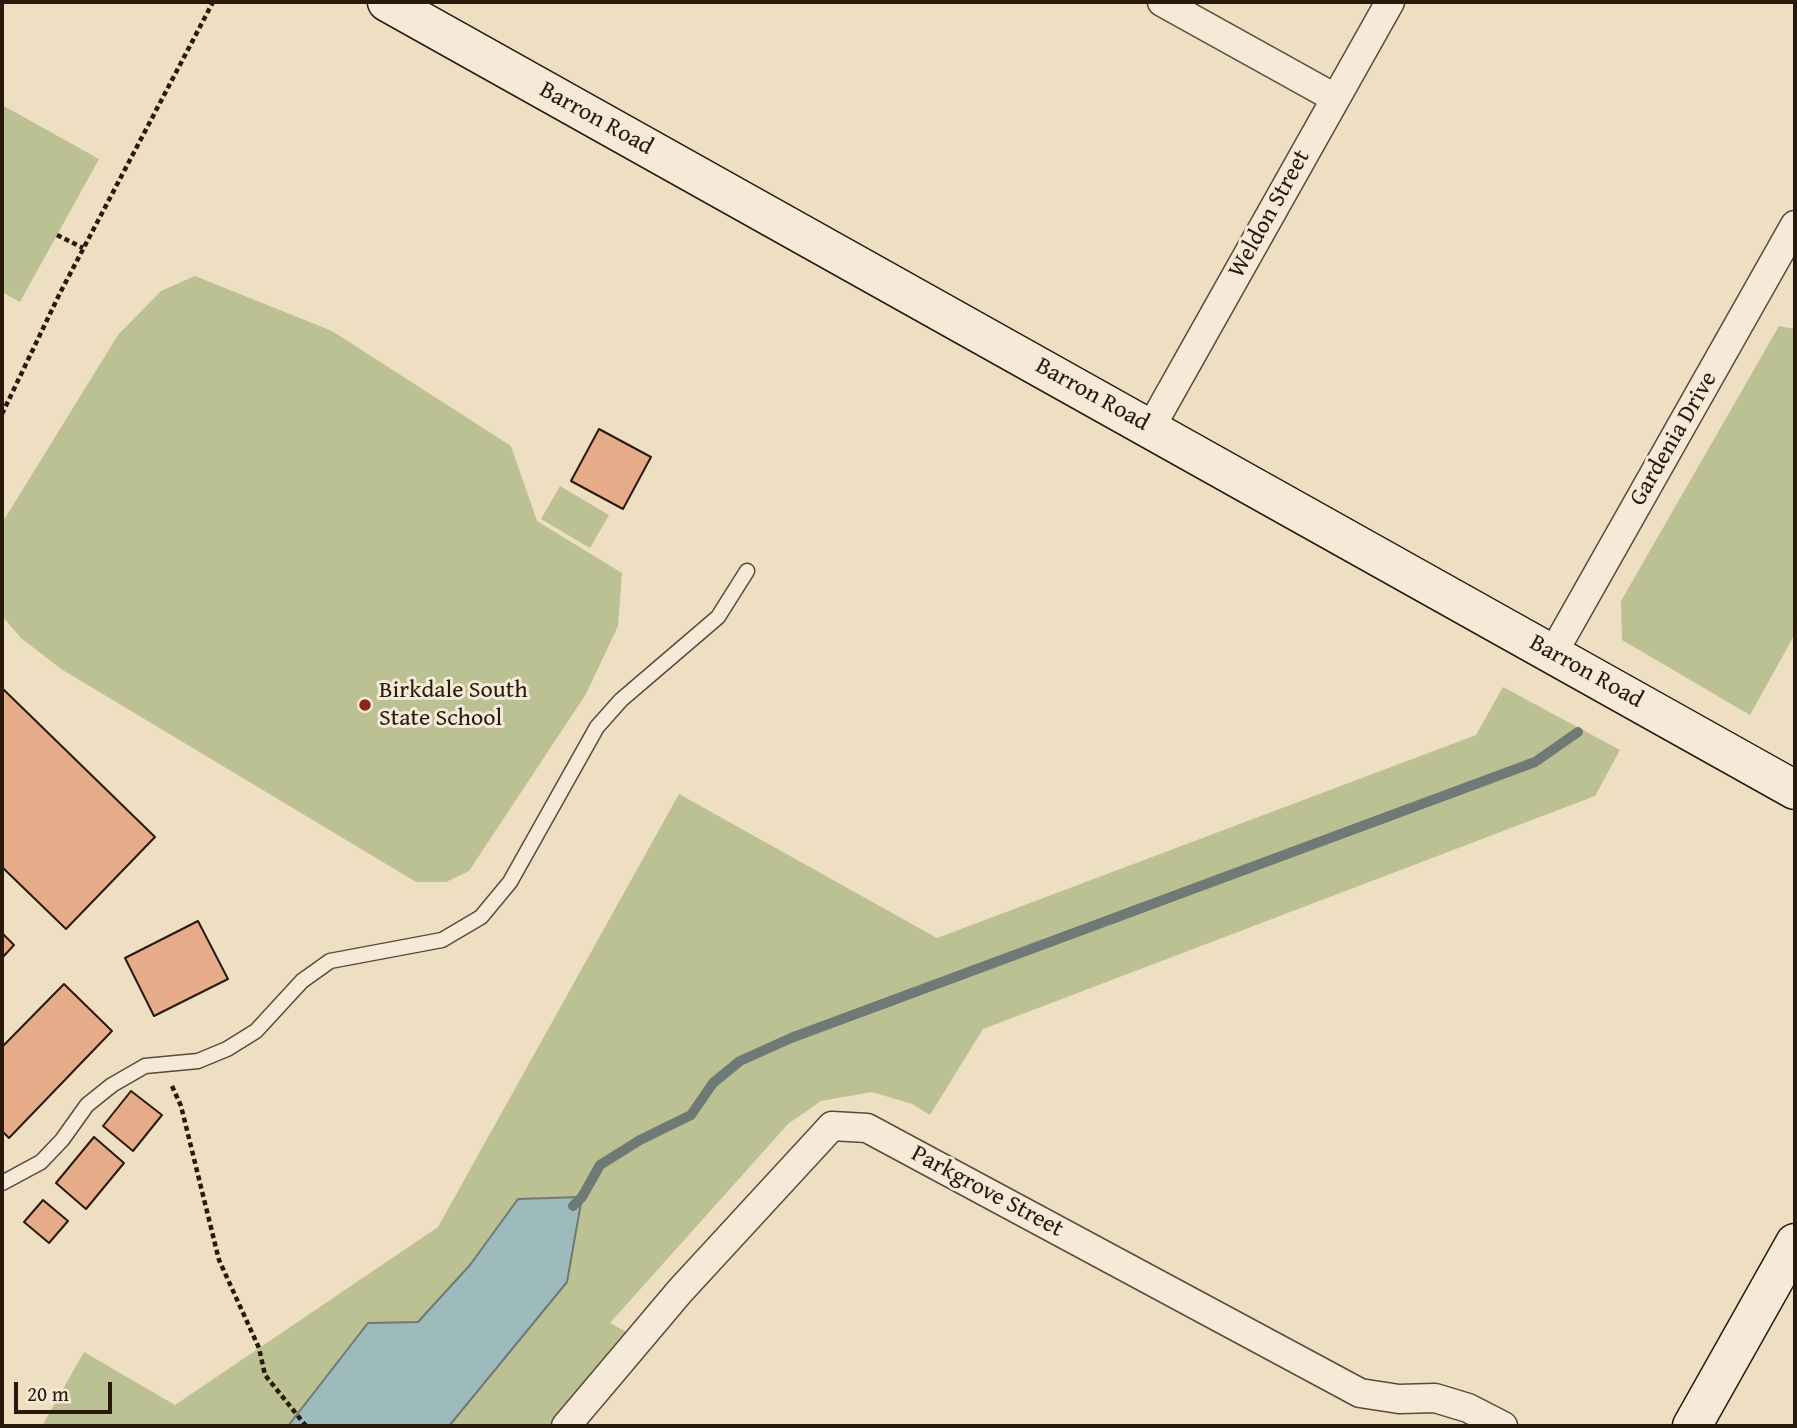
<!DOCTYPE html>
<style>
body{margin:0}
#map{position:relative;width:1797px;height:1428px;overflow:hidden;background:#efdfc2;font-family:"Gentium Book Plus",serif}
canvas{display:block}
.frame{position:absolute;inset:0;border:4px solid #29190b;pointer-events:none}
.scale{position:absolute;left:14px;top:1382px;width:98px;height:32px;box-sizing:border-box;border:4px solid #29190b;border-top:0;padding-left:9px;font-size:21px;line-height:24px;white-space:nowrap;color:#29190b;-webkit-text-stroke:5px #f5ead7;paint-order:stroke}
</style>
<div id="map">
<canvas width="1797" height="1428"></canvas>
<div class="frame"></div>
<div class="scale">20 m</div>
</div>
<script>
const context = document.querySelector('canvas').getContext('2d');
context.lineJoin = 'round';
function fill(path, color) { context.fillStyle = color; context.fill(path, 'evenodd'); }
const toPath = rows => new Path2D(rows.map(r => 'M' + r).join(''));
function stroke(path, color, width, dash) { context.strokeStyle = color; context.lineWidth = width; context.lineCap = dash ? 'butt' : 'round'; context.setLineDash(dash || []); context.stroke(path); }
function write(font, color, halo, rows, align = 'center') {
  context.font = font + ' "Gentium Book Plus",serif'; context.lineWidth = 6; context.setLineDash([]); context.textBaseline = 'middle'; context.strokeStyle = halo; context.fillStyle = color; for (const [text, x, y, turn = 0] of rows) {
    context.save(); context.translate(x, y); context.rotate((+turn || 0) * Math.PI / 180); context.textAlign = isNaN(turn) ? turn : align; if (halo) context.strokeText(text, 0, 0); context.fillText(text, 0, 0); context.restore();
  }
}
fill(toPath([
 [2,105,99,159,20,302,2,292],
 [195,276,332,331,511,446,537,521,622,573,618,626,586,694,469,871,446,882,416,882,61,669,21,638,2,616,2,523,118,335,161,291],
 [1779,326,1795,329,1795,634,1750,715,1622,640,1621,601],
 [560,486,609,515,590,548,541,519],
 [1503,687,1620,750,1595,796,983,1029,930,1115,912,1104,872,1092,821,1101,788,1124,610,1323,632,1335,548,1426,42,1426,84,1352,175,1405,438,1227,679,794,937,938,1476,735]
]), '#bbc192');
const water = toPath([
 [582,1197,567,1282,449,1426,288,1426,368,1323,418,1322,470,1265,518,1199,582,1197]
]);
fill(water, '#9dbabd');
stroke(water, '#6f7a76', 2);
stroke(toPath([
 [573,1206,582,1197,600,1165,640,1140,691,1115,713,1083,740,1061,791,1038,1535,762,1578,732]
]), '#6f7a76', 10);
const building = toPath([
 [599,429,651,457,623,509,571,481,599,429],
 [2,688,155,837,66,929,2,867,2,688],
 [198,921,228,979,154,1016,125,958,198,921],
 [2,933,14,945,2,958,2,933],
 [64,984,112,1031,9,1138,2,1131,2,1047,64,984],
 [131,1091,162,1115,133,1151,103,1126,131,1091],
 [94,1137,124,1163,86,1209,56,1183,94,1137],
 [43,1200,68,1221,49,1243,24,1222,43,1200]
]);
fill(building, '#e6ab88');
stroke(building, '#29190b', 2);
const lane = toPath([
 [2,1183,41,1162,62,1140,87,1105,112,1085,145,1066,198,1061,227,1049,256,1031,302,981,330,961,442,940,481,917,510,882,597,727,621,700,718,617,747,571]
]);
const street = toPath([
 [1162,2,1335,98],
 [1151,427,1390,2],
 [1553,653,1795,225],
 [566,1426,680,1291,832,1126,867,1128,1360,1393,1399,1399,1435,1398,1468,1408,1503,1426]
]);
const secondary = toPath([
 [387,2,1795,790],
 [1692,1426,1795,1243]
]);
stroke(lane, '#5a4a39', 17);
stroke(street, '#5a4a39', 31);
stroke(secondary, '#29190b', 41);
stroke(toPath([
 [57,235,83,248],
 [2,414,60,293,213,2],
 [172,1086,181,1106,219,1260,259,1348,265,1375,306,1426]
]), '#29190b', 4.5, [5, 3.5]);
stroke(lane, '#f5ead7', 14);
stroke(street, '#f5ead7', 28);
stroke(secondary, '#f5ead7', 38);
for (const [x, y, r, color] of [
 [365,705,7,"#8f2418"]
]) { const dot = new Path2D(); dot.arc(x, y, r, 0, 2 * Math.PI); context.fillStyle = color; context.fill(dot); stroke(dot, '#f5ead7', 2.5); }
write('24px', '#29190b', '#f5ead7', [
 ["Barron Road",596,119,29],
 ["Weldon Street",1270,214,-61],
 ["Barron Road",1092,395,29],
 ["Gardenia Drive",1674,439,-60],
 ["Barron Road",1586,672,29],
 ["Parkgrove Street",987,1192,28]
]);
write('24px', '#29190b', '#f5ead7', [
 ["Birkdale South",379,691],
 ["State School",379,719]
], 'left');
</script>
